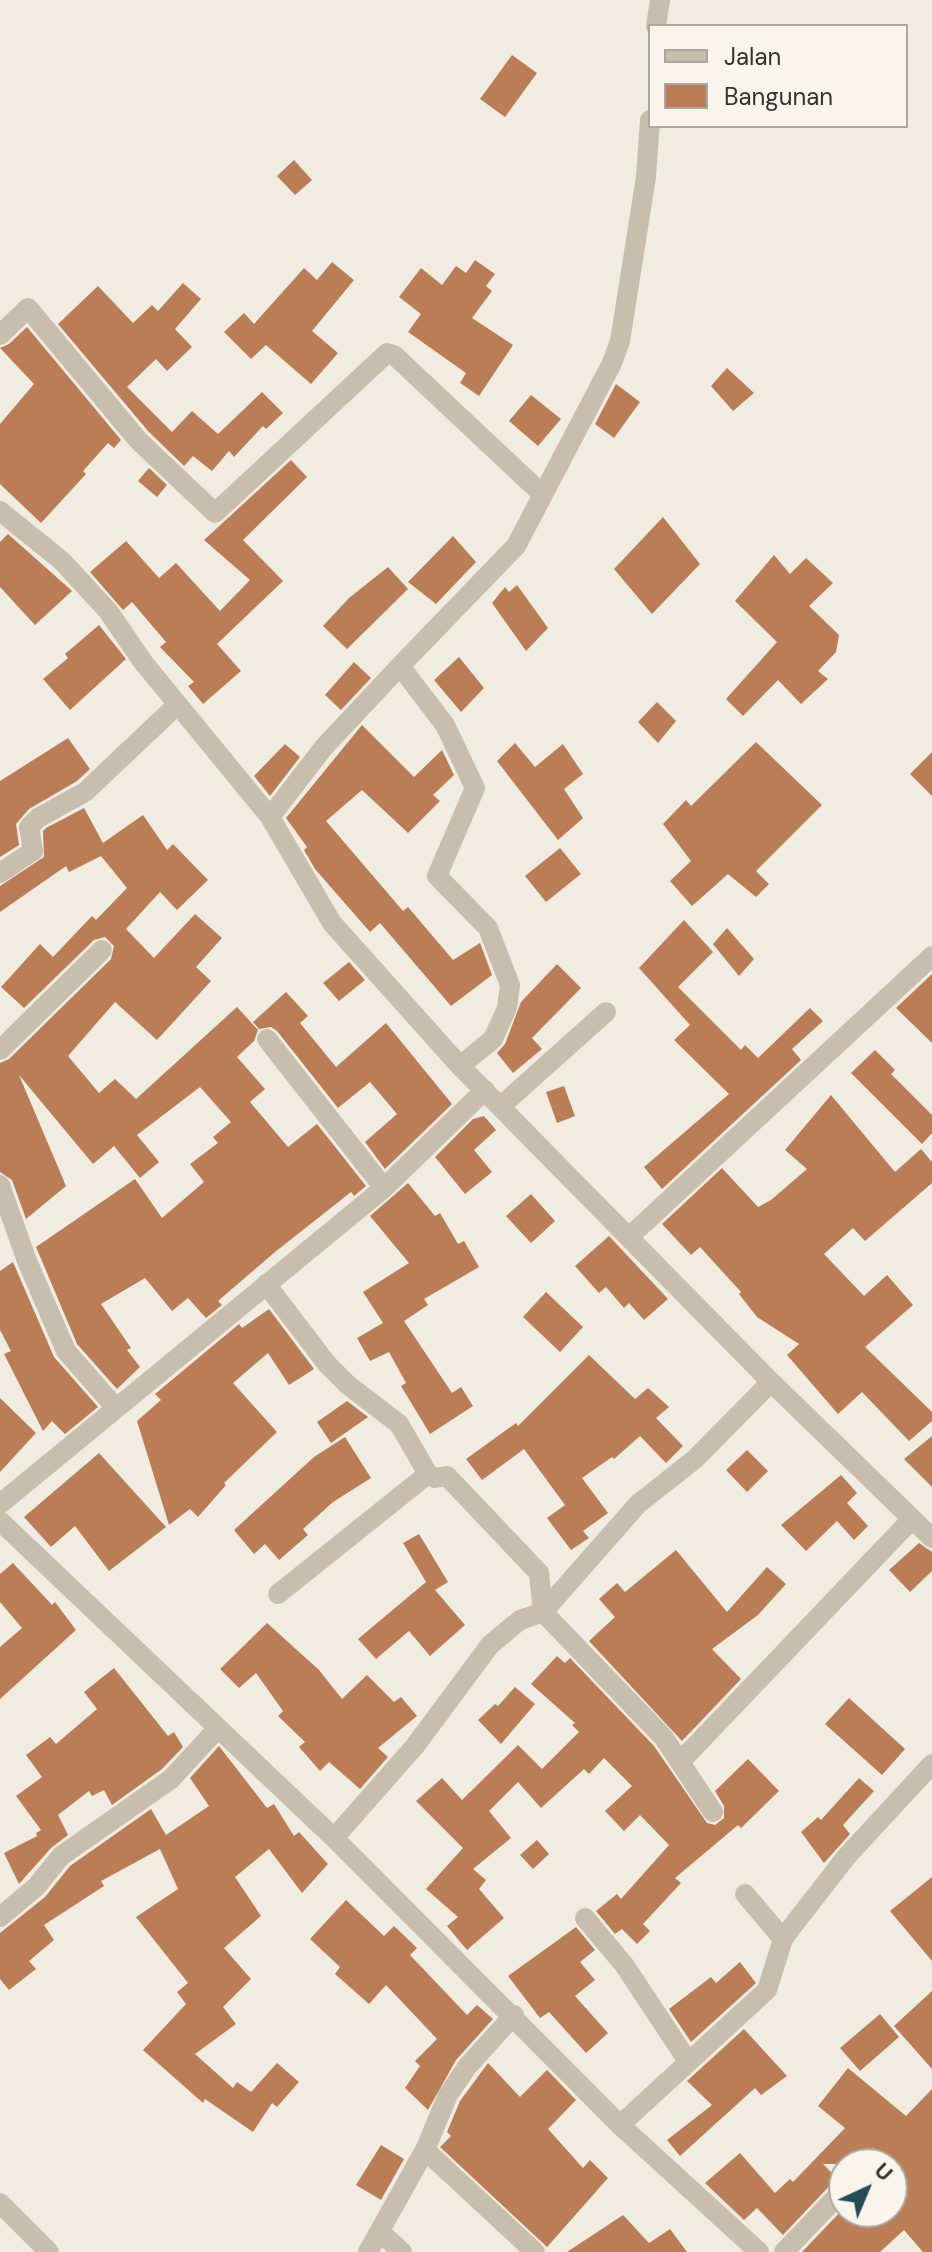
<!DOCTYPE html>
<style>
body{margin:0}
#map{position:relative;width:932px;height:2252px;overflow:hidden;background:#f1ece1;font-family:"DM Sans",sans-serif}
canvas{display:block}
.legend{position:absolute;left:648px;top:24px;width:260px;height:104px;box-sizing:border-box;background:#f9f5ed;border:2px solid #aba79f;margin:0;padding:10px 14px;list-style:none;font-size:24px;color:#37312b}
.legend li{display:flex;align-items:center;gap:16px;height:40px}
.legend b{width:40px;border:2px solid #aba79f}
.north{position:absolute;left:828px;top:2148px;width:80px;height:80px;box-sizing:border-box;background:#f9f5ed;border:2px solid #aba79f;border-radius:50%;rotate:44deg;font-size:22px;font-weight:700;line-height:32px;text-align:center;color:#37312b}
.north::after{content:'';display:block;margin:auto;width:28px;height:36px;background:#254b55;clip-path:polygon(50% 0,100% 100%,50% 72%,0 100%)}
</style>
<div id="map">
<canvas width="932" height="2252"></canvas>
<ul class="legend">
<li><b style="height:10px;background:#c8beae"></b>Jalan</li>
<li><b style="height:22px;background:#ba7d56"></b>Bangunan</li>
</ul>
<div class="north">U</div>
</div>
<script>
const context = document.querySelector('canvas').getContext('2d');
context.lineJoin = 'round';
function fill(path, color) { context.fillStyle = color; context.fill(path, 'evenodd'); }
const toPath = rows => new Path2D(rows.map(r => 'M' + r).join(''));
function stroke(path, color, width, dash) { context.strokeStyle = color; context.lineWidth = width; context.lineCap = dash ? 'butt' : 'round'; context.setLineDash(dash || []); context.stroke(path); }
fill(toPath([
 [512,55,537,73,505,117,480,99],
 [294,160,312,180,295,195,277,176],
 [475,260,495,274,486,286,492,291,472,318,513,345,479,396,460,383,466,373,408,332,421,314,399,297,421,268,442,285,456,266,466,273],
 [332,262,354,280,312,331,338,353,311,384,266,345,251,359,224,332,244,313,254,324,304,268,317,280],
 [183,283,201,299,175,329,192,347,167,371,156,359,127,387,172,432,192,411,218,434,262,392,283,413,266,429,263,426,234,457,229,451,212,471,193,456,184,466,148,431,58,324,98,286,133,323,152,305,158,311],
 [27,327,121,440,114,448,108,443,83,471,86,474,41,523,0,484,0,424,34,384,0,348,9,344],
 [727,368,754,393,733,411,711,386],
 [616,384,640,402,614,438,595,424],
 [531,395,561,419,538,446,509,421],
 [291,460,307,477,243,540,283,581,217,644,241,671,203,704,188,686,194,682,160,647,166,642,132,602,123,610,90,572,126,541,159,578,176,563,220,611,250,580,204,540],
 [149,468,167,485,157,497,138,481],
 [663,517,700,564,652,614,614,569],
 [8,534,72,591,35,625,0,587,0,542],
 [453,536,476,562,436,604,408,582],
 [774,555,790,574,806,558,833,583,809,606,839,635,836,652,818,671,828,679,801,704,778,680,743,716,726,699,777,642,735,601],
 [388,567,408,589,347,649,323,626,349,598],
 [517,585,548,628,526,651,492,603,505,587,509,592],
 [99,625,126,659,70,710,43,679,68,658,65,654],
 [459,657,484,688,461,712,434,680],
 [354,662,371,678,341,710,325,695],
 [657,702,676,721,658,743,638,722],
 [362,725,414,777,442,750,454,775,433,795,440,801,408,833,362,790,326,821,403,911,408,907,453,960,480,943,492,975,451,1006,380,923,370,932,315,869,304,850,307,847,286,818],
 [68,738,90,769,77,781,29,809,16,824,19,845,0,857,0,781],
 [756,742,822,805,756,871,769,884,756,897,728,874,692,906,670,881,691,861,663,824,686,800,691,806],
 [515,743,535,767,563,744,583,774,564,789,583,818,558,840,497,761],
 [285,744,300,757,270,796,254,776],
 [932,752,932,796,910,774],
 [84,808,103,843,143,815,167,850,173,844,208,880,177,910,160,892,126,929,154,958,195,914,222,938,196,967,211,981,157,1040,115,1002,68,1056,99,1093,115,1079,136,1099,237,1007,258,1030,254,1041,237,1057,265,1089,250,1102,288,1147,317,1124,366,1186,354,1196,351,1192,275,1252,218,1301,222,1305,206,1318,188,1298,172,1311,145,1278,101,1304,131,1348,127,1350,140,1367,117,1389,77,1344,36,1247,135,1179,162,1218,204,1182,190,1164,218,1143,213,1137,231,1122,200,1087,137,1135,159,1162,140,1178,114,1146,93,1164,19,1075,66,1186,26,1219,12,1180,0,1172,0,1063,9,1059,111,959,114,946,105,937,94,940,24,1008,1,987,40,944,53,957,92,916,96,920,127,888,101,856,69,872,66,866,0,912,0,886,44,857,43,831,46,828],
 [560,848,581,874,546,902,525,876],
 [684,920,713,952,678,987,741,1050,745,1045,758,1058,810,1008,823,1021,792,1049,801,1060,662,1189,644,1167,729,1094,674,1040,690,1025,639,968],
 [727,928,754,959,739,976,713,944],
 [349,962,365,980,339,1001,323,983],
 [557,964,581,988,532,1038,542,1049,513,1073,497,1053,505,1044,521,1002],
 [932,974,932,1043,896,1008],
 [286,992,308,1016,300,1023,336,1067,386,1023,452,1104,385,1169,365,1142,397,1114,370,1082,338,1108,277,1031,271,1027,259,1029,253,1022],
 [875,1050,895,1070,891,1074,932,1115,932,1133,922,1144,851,1073],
 [564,1086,575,1116,557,1123,546,1092],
 [831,1095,895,1172,921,1149,932,1162,932,1183,865,1241,853,1228,824,1254,864,1296,887,1275,913,1305,865,1347,932,1412,932,1421,909,1441,862,1392,838,1414,787,1355,799,1344,757,1317,739,1294,741,1292,700,1247,691,1255,662,1224,722,1168,758,1207,771,1200,807,1169,785,1150],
 [484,1116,496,1130,474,1150,492,1172,465,1194,435,1157,473,1119],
 [408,1183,435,1216,440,1213,458,1244,464,1241,479,1267,424,1299,428,1305,404,1321,452,1393,461,1387,473,1406,430,1434,401,1386,406,1383,389,1352,370,1361,357,1338,383,1323,363,1292,409,1263,370,1216],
 [531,1194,555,1221,531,1243,506,1216],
 [609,1236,668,1299,644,1320,629,1303,624,1308,606,1287,599,1293,575,1266],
 [13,1262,54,1357,98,1407,65,1434,52,1421,43,1431,4,1354,11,1351,0,1330,0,1271],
 [546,1292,583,1327,560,1352,523,1317],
 [269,1309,314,1369,289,1385,268,1353,233,1383,277,1432,224,1483,226,1485,198,1517,190,1509,169,1525,137,1421,161,1400,155,1394,239,1324,242,1328],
 [589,1355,635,1399,648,1388,669,1407,656,1418,683,1446,666,1463,640,1436,614,1459,612,1457,582,1478,608,1513,583,1531,589,1538,571,1550,547,1518,565,1505,524,1449,482,1480,466,1459,516,1423,518,1426],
 [0,1398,36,1433,0,1472],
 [347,1401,368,1417,331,1443,317,1422],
 [932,1436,932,1487,904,1459],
 [345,1437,371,1478,333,1502,303,1529,308,1535,279,1560,265,1544,254,1554,234,1530,314,1457],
 [747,1450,768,1471,747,1492,726,1470],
 [99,1453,166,1527,109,1571,75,1526,51,1547,24,1517],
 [841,1475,857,1493,847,1503,868,1526,854,1540,837,1521,806,1551,781,1525],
 [419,1534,448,1582,435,1590,465,1625,430,1656,409,1631,376,1659,358,1639,426,1582,403,1543],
 [919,1543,932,1552,932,1571,910,1592,889,1570],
 [676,1550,727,1612,767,1567,786,1584,758,1615,712,1649,741,1679,682,1741,589,1641,615,1617,599,1599,617,1583,625,1592],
 [13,1563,52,1605,55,1602,76,1630,0,1699,0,1647,22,1628,0,1602,0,1574],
 [267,1623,319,1670,342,1699,367,1675,394,1702,401,1697,417,1716,378,1748,388,1757,360,1789,329,1762,320,1771,299,1747,305,1742,278,1716,283,1711,256,1673,239,1688,220,1669],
 [557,1656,565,1663,570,1658,654,1746,707,1823,715,1825,724,1818,724,1806,715,1791,748,1759,779,1791,741,1828,738,1825,675,1878,681,1883,643,1924,650,1931,637,1944,622,1929,615,1934,596,1911,617,1894,621,1899,669,1845,640,1815,624,1831,605,1811,632,1786,604,1758,589,1774,584,1769,541,1808,518,1782,489,1811,511,1838,473,1869,486,1880,479,1889,504,1918,467,1950,447,1926,458,1917,426,1889,463,1848,416,1801,442,1778,462,1800,518,1745,542,1769,579,1732,572,1725,575,1723,531,1684],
 [114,1668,168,1736,174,1732,183,1747,162,1769,112,1805,104,1790,92,1796,89,1791,58,1815,68,1835,51,1848,19,1884,4,1853,37,1836,36,1833,41,1830,16,1796,42,1777,26,1755,50,1737,56,1744,97,1709,84,1692],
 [515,1687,535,1704,501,1744,478,1720,495,1704,498,1706],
 [849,1698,905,1749,882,1775,825,1724],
 [219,1746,267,1808,274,1804,294,1836,299,1832,328,1864,302,1893,269,1849,235,1877,261,1916,224,1948,251,1979,223,2007,236,2024,195,2054,233,2088,237,2082,251,2092,277,2063,299,2082,277,2107,272,2103,253,2132,205,2099,203,2103,143,2050,186,2004,177,1992,188,1983,136,1917,178,1889,160,1849,101,1881,104,1886,44,1925,54,1940,29,1961,36,1969,9,1990,0,1979,0,1933,45,1897,70,1866,151,1809,166,1835,209,1806,190,1778],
 [859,1778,874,1791,843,1825,850,1834,824,1863,801,1832,818,1817,821,1820],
 [537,1840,549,1854,533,1869,520,1855],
 [932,1877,932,1961,890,1911],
 [346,1900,384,1936,394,1926,417,1948,410,1955,467,2015,477,2005,493,2019,456,2060,428,2110,405,2088,420,2066,415,2061,437,2039,386,1985,369,2004,335,1974,340,1967,310,1939],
 [576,1927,595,1950,580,1962,595,1980,575,1996,608,2033,586,2053,549,2012,540,2018,508,1976],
 [740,1962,756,1983,691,2042,669,2009,711,1977,716,1983],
 [932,1991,932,2069,894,2026],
 [880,2014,899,2037,860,2071,840,2048],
 [744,2029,787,2076,761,2095,755,2088,680,2156,667,2140,712,2105,687,2081],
 [488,2063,520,2097,547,2070,576,2100,548,2129,583,2168,590,2160,608,2178,547,2247,440,2147,451,2136,447,2132,460,2101],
 [848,2068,906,2116,932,2089,932,2252,923,2252,904,2230,880,2252,802,2252,844,2208,844,2212,892,2212,892,2164,882,2164,882,2156,874,2148,861,2151,853,2164,823,2164,837,2178,783,2235,757,2208,744,2220,705,2183,740,2153,775,2193,790,2179,793,2182,845,2128,818,2106],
 [381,2145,404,2159,381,2200,356,2185],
 [623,2215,649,2243,670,2229,687,2252,567,2252]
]), '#ba7d56');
stroke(toPath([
 [656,26,660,0],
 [0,335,28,308,138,440,215,513,387,353,394,355,541,493],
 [0,511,62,561,108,611,143,662,270,817,332,923,460,1066,771,1382,932,1538],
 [270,817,324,747,400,666],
 [0,873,33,851,29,827,38,818,85,792,177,705],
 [267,1039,384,1188],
 [0,1050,102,950],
 [460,1066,493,1039,507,1008,510,985,488,928,437,876,475,788,445,725,400,666,516,546,612,363,620,341,646,177,650,120],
 [501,1106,606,1012],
 [0,1185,27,1261,66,1351,116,1408],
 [629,1237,932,956],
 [266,1284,327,1364,348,1385,399,1424,428,1474,435,1478,447,1476,539,1573,543,1612,638,1504,695,1459,771,1382],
 [0,1504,384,1188,485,1090],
 [0,1521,334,1838,620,2125,759,2252],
 [278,1594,428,1474],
 [680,1762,912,1519],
 [334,1838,415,1746,490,1645,520,1620,543,1612,664,1738,713,1812],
 [745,1894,783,1939],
 [0,1917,36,1887,61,1856,171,1779,218,1728],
 [585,1918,625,1966,687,2060],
 [620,2125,767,1990,783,1939,791,1928,847,1856,932,1764],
 [425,2150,535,2252],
 [866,2164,870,2160],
 [0,2203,49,2252],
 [380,2232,402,2252],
 [368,2252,425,2150,448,2095,467,2067,514,2015],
 [784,2252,844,2189]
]), '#c8beae', 20);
</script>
